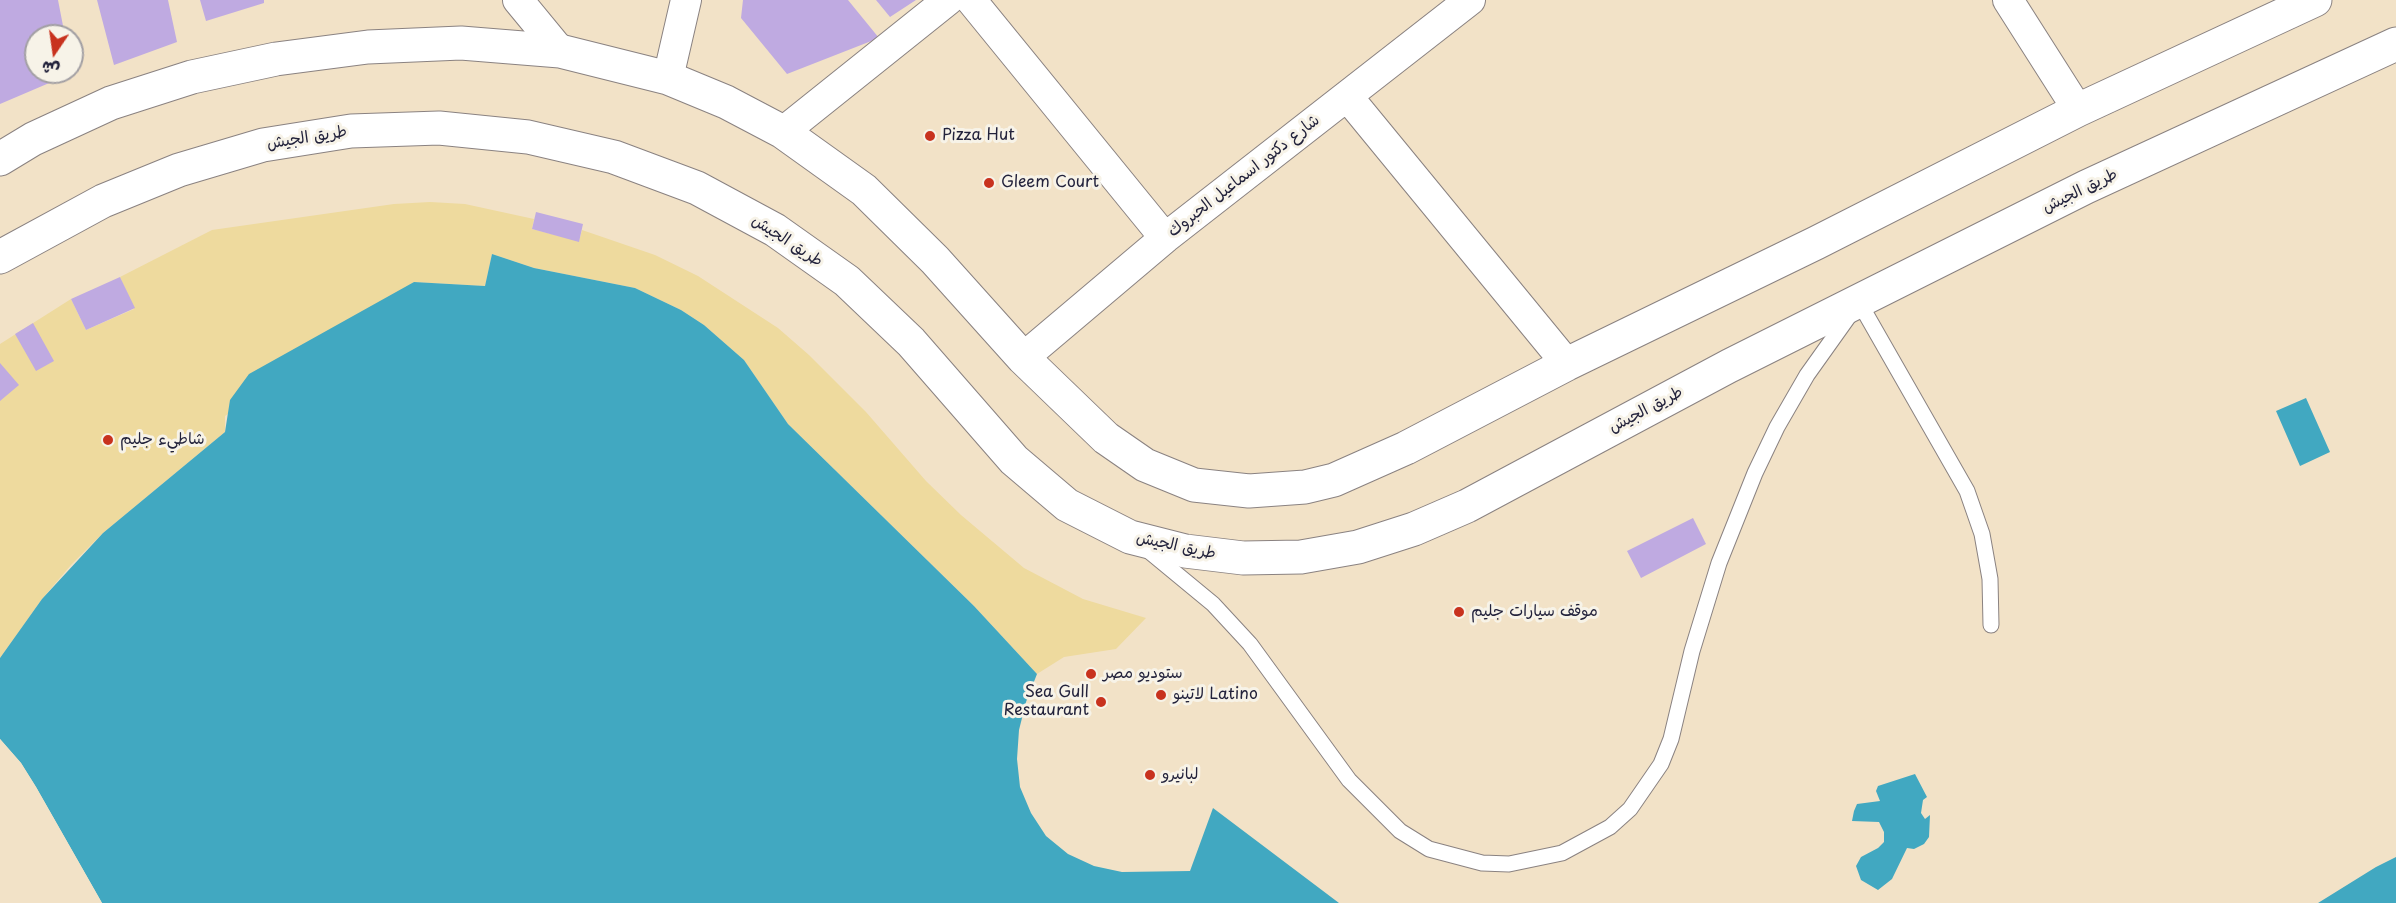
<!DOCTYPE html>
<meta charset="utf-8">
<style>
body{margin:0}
#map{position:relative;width:2396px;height:903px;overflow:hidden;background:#f2e2c7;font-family:"Playpen Sans","Playpen Sans Arabic",sans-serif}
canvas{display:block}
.north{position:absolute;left:24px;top:24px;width:60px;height:60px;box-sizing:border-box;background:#f7f3e8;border:2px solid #a29fa3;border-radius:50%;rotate:193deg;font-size:16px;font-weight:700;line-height:24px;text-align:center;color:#22223b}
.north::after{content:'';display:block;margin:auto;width:21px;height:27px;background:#c8321e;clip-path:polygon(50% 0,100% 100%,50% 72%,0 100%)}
</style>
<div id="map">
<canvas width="2396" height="903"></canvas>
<div class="north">ش</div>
</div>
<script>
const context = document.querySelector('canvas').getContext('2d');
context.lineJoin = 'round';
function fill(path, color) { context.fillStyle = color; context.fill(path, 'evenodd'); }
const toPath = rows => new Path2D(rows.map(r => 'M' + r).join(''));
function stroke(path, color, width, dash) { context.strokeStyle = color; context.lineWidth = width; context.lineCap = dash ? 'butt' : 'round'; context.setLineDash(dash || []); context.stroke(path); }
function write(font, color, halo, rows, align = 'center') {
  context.font = font + ' "Playpen Sans","Playpen Sans Arabic",sans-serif'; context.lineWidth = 6; context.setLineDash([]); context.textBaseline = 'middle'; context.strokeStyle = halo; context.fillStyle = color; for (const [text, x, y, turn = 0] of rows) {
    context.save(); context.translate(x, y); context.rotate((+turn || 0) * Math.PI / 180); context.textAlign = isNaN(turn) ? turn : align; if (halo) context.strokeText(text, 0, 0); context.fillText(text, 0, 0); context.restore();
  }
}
fill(toPath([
 [430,202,465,204,534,219,532,229,579,241,582,230,655,255,698,276,778,328,809,355,866,412,926,481,961,515,1024,568,1083,599,1146,618,1116,649,1064,657,1037,674,974,606,788,424,744,360,704,325,681,310,635,288,534,268,492,254,485,286,414,282,225,416,225,432,103,533,71,565,42,599,0,658,0,344,71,299,86,330,134,309,120,277,212,230,394,204]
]), '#eeda9e');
fill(toPath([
 [492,254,534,268,635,288,681,310,704,325,744,360,788,424,974,606,1037,674,1026,702,1019,730,1017,759,1020,787,1031,813,1046,836,1068,854,1094,866,1122,872,1190,871,1213,808,1339,903,102,903,36,787,21,763,0,739,0,658,42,599,103,533,225,432,230,400,249,374,414,282,485,286],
 [2306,398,2330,452,2300,466,2276,411],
 [1915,774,1927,797,1923,800,1921,813,1925,819,1930,815,1929,837,1924,844,1914,849,1907,848,1892,879,1878,890,1861,880,1856,866,1861,857,1878,848,1884,842,1884,832,1879,822,1852,821,1854,811,1857,804,1880,801,1876,791,1878,786],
 [2396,857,2396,903,2318,903,2376,867]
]), '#41a8c1');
fill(toPath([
 [0,739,21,763,36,787,102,903,99,903,34,788,19,764,0,743]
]), '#f2e2c7');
fill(toPath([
 [0,0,58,0,65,36,36,36,36,72,75,72,0,104],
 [97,0,168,0,177,42,114,65],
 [200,0,264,0,264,3,206,21],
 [743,0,848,0,879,38,787,74,741,18],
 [876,0,916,0,890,17],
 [536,212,583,224,579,242,532,229],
 [120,277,135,308,86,330,71,299],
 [33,323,54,361,36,371,15,334],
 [0,363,19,385,0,401],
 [1693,518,1706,544,1641,578,1627,551]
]), '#bfaae1');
const lane = toPath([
 [1150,552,1213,604,1250,644,1349,780,1400,831,1429,849,1482,863,1509,864,1562,853,1610,827,1630,809,1661,764,1671,739,1692,651,1719,563,1755,473,1777,427,1807,375,1859,302,1967,491,1982,534,1990,579,1991,625]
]);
const street = toPath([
 [518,0,560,51],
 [971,0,1165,238],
 [2008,0,2078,110],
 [668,78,686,0],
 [1347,96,1567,364],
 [783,132,948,0],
 [1023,358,1165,238,1470,0]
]);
const highway = toPath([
 [0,159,33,139,111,103,192,77,276,59,368,47,461,43,560,51,668,78,726,102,783,132,864,190,935,260,1023,358,1106,438,1145,465,1194,485,1249,491,1305,487,1334,480,1406,448,1567,364,1816,243,2078,110,2315,0],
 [0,257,103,201,179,170,263,145,351,131,439,128,528,137,614,157,697,188,775,230,847,281,911,342,1014,460,1067,505,1130,537,1185,551,1243,558,1301,557,1358,547,1414,529,1467,506,1729,366,2086,187,2396,44]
]);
stroke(lane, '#8a8281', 17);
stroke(street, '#8a8281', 32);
stroke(highway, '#8a8281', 35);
stroke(lane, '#fff', 15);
stroke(street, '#fff', 30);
stroke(highway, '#fff', 33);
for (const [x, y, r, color] of [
 [930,136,6,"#c8321e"],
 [989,183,6,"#c8321e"],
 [108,440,6,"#c8321e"],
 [1459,612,6,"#c8321e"],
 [1091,674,6,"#c8321e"],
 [1161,695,6,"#c8321e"],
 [1101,702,6,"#c8321e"],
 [1150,775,6,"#c8321e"]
]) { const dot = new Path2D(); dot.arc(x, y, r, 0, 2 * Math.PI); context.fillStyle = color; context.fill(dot); stroke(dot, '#f7f3e8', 2); }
write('16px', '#22223b', '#f7f3e8', [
 ["Pizza Hut",942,136],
 ["Gleem Court",1001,183],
 ["شاطيء جليم",120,440],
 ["موقف سيارات جليم",1471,612],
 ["ستوديو مصر",1103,674],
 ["Sea Gull",1089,693,"right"],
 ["Restaurant",1089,711,"right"],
 ["لاتينو Latino",1173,695],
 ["لبانيرو",1162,775]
], 'left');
write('16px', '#22223b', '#f7f3e8', [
 ["طريق الجيش",307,138,-9],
 ["شارع دكتور اسماعيل الحبروك",1244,176,-38],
 ["طريق الجيش",2080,191,-26],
 ["طريق الجيش",787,241,33],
 ["طريق الجيش",1646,410,-28],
 ["طريق الجيش",1176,546,12]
]);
</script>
